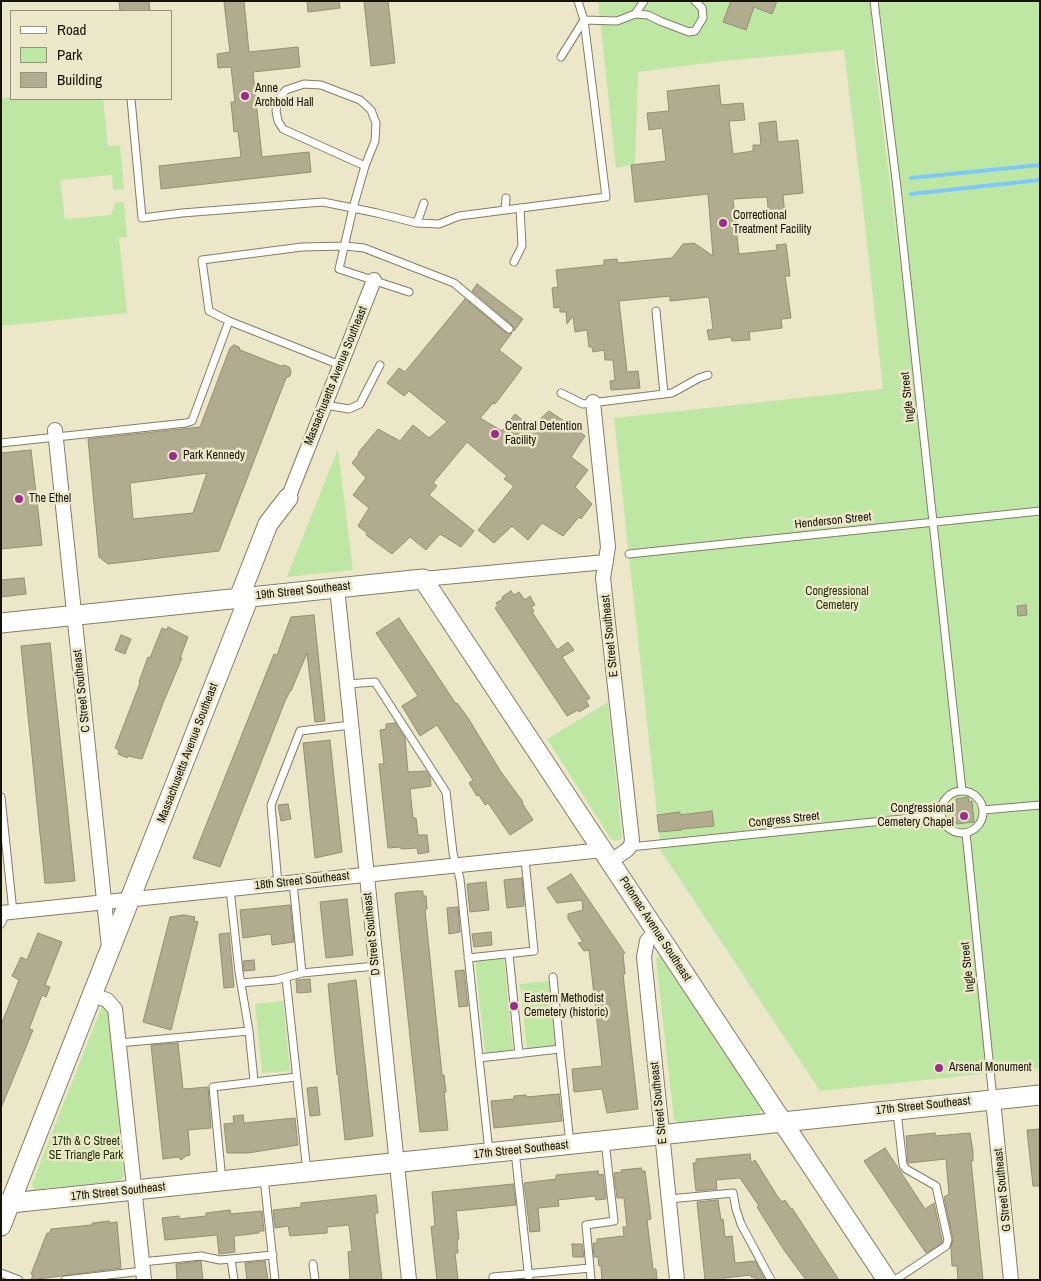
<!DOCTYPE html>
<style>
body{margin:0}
#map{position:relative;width:1041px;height:1281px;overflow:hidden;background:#ece7c9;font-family:"Archivo Narrow",sans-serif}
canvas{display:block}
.frame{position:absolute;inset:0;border:2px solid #161409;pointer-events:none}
.legend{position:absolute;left:10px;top:10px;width:162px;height:90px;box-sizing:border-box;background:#ece7c9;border:1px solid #96937c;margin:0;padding:6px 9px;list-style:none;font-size:15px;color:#161409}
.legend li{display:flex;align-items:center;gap:10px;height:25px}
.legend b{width:25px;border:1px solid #96937c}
</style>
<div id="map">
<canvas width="1041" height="1281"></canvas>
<div class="frame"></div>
<ul class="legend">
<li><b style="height:6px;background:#fff"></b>Road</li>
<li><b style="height:14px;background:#bfe7a4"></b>Park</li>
<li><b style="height:14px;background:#b1ac90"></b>Building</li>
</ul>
</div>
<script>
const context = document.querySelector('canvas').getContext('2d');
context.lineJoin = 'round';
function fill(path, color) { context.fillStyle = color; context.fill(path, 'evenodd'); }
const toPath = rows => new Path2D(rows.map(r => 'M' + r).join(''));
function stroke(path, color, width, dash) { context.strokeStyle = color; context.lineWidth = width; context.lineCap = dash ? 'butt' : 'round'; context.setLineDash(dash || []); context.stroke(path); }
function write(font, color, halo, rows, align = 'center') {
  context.font = font + ' "Archivo Narrow",sans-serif'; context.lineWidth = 5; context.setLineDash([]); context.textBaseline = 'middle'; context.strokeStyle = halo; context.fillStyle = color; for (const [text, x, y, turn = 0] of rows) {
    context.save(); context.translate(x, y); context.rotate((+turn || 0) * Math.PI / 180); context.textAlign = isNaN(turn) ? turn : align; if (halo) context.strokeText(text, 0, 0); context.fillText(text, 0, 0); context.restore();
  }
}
fill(toPath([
 [598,1,731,1,745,30,754,7,771,14,777,1,870,1,875,63,902,282,871,1,1040,1,1040,1068,820,1091,661,851,614,418,883,389,862,198,844,50,723,61,638,72,635,164,616,168],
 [11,97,11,99,103,99,108,146,120,145,124,189,113,190,112,175,60,180,65,219,111,215,115,203,124,202,127,237,119,238,127,313,1,326,1,98],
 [338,449,353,570,287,577],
 [608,702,622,837,620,840,615,841,611,839,547,739],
 [658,956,661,956,760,1106,762,1110,759,1114,681,1124,674,1120,656,959],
 [501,958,504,959,513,1050,485,1053,475,961],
 [549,981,555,1046,527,1049,520,984],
 [283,1001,290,1071,262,1073,255,1004],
 [104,1005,108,1007,124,1177,118,1182,34,1190,32,1184,102,1006]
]), '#bfe7a4');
stroke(toPath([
 [911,178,1040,165],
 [911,194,1040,180]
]), '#7ec9fc', 4);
const building = toPath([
 [119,1,149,1,150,11,120,11,119,1],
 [230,1,244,1,249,52,298,47,300,67,253,72,262,157,309,152,311,172,161,189,159,166,241,157,238,131,234,132,231,102,235,102,231,67,218,68,217,54,230,52,224,2,230,1],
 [307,1,339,1,340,8,308,12,307,1],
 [364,1,388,1,395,63,371,66,364,1],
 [731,1,777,1,772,14,754,7,746,30,723,22,731,1],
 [719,85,721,105,743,103,745,120,729,121,733,154,753,151,753,145,761,145,759,123,776,121,778,142,798,140,803,193,783,195,785,216,769,218,767,197,733,199,739,254,777,250,776,245,786,244,790,276,785,276,791,318,781,319,782,328,749,332,750,340,732,341,731,337,709,340,707,330,713,329,709,297,670,301,670,296,619,301,627,372,638,371,640,388,611,390,610,381,615,380,613,360,605,360,604,350,593,352,592,347,589,347,587,330,575,332,573,316,567,324,566,312,560,312,560,307,554,308,552,288,558,287,556,270,604,265,604,260,617,259,618,263,672,258,683,244,694,243,713,256,708,194,635,202,631,165,666,161,662,128,649,130,647,113,669,111,667,91,719,85],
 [477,284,523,319,514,331,512,325,472,291,477,284],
 [465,299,506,333,512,333,499,350,522,368,502,395,495,404,493,403,480,418,502,431,515,414,531,427,549,411,570,425,571,424,585,436,571,457,588,470,575,487,592,504,581,519,579,517,563,536,542,523,528,540,512,526,494,543,478,530,514,486,504,479,507,476,467,442,433,483,437,486,429,495,474,531,461,547,440,534,426,550,410,537,392,554,366,535,367,533,358,526,369,508,353,495,366,478,352,463,359,454,358,453,378,429,400,441,413,425,429,438,447,422,409,391,404,396,387,383,399,368,405,372,465,299],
 [234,345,239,347,240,350,281,366,284,365,289,367,291,371,290,376,286,378,219,551,108,564,99,557,88,439,200,427,230,348,234,345],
 [207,473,193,513,133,519,130,483,207,473],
 [31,450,42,545,1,549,1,453,31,450],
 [24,578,26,594,1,597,1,580,24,578],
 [511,591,514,595,519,592,525,600,530,596,535,605,531,607,534,611,532,612,557,650,568,642,574,650,562,657,590,698,586,701,589,706,579,712,578,710,567,716,495,608,498,606,496,603,503,599,502,597,511,591],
 [1026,605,1027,615,1018,616,1017,606,1026,605],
 [314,615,325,721,315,722,307,653,291,691,290,691,285,701,220,867,193,858,274,654,277,655,291,617,314,615],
 [399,618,456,704,457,703,468,718,501,772,523,802,522,803,533,820,510,835,488,803,485,805,479,795,477,796,469,783,473,780,437,725,420,736,402,706,418,696,376,633,399,618],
 [168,627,188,637,180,658,182,658,163,703,142,759,128,756,127,758,118,754,119,750,115,748,140,683,139,682,148,657,150,658,162,628,167,630,168,627],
 [121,635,131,639,125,654,115,650,121,635],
 [50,643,75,881,52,883,45,883,21,646,50,643],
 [395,723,405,738,408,772,426,771,430,777,431,786,410,789,413,818,416,818,418,835,427,835,429,852,418,854,417,848,401,849,401,847,388,848,379,764,384,764,380,730,386,729,386,724,395,723],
 [330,740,342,852,315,858,303,743,330,740],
 [968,797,969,802,972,801,974,822,956,824,953,803,957,803,956,799,968,797],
 [288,804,291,819,281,821,278,805,288,804],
 [712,811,714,826,682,829,682,830,659,832,657,815,680,812,680,815,712,811],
 [571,874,625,953,623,954,625,974,623,974,638,1109,607,1113,602,1089,574,1092,572,1069,602,1066,589,950,584,951,578,943,583,942,568,919,568,914,583,910,582,900,557,903,547,888,571,874],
 [522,878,524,906,507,908,504,880,522,878],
 [486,882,489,910,470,912,467,884,486,882],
 [417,891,423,891,423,896,426,896,427,909,425,910,442,1075,444,1075,446,1092,444,1092,448,1130,420,1132,395,895,396,893,417,891],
 [347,899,353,955,326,958,320,902,347,899],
 [290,905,294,942,272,945,271,934,243,938,240,910,290,905],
 [458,907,460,932,449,934,447,908,458,907],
 [184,915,195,917,194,921,198,922,171,1030,143,1022,170,917,184,915],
 [491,932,492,945,474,947,472,934,491,932],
 [38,933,62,942,45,985,50,987,46,997,42,995,29,1029,33,1030,1,1108,1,1025,19,980,12,976,21,957,27,960,38,933],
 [229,933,234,987,224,988,219,934,229,933],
 [254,960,255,970,244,971,243,961,254,960],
 [464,970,468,1006,459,1007,455,971,464,970],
 [310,979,311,992,297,993,296,980,310,979],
 [356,980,373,1136,345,1140,338,1074,337,1075,328,984,356,980],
 [178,1043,183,1089,208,1087,211,1128,188,1130,190,1155,186,1156,181,1160,178,1157,163,1159,151,1045,178,1043],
 [317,1087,320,1115,310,1116,307,1088,317,1087],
 [559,1094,562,1121,494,1128,491,1101,514,1099,514,1096,526,1095,527,1097,559,1094],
 [243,1115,244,1123,295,1118,298,1145,248,1153,227,1153,224,1124,234,1123,233,1116,243,1115],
 [1040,1129,1040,1186,1033,1186,1027,1130,1040,1129],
 [935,1133,935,1136,970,1133,973,1152,973,1161,971,1161,983,1280,958,1280,957,1266,952,1266,951,1247,953,1239,944,1197,949,1194,946,1159,908,1163,906,1136,935,1133],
 [885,1148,925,1209,934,1203,942,1240,942,1243,926,1253,864,1161,885,1148],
 [750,1154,751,1163,755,1160,776,1194,782,1202,785,1200,791,1209,792,1208,839,1280,806,1280,784,1250,757,1207,759,1206,740,1178,716,1180,717,1189,696,1191,693,1163,696,1163,696,1159,750,1154],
 [641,1168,642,1171,645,1171,651,1219,647,1220,653,1269,656,1269,657,1279,602,1280,601,1266,599,1266,598,1257,594,1257,593,1243,597,1243,597,1239,624,1236,623,1227,627,1227,624,1198,617,1198,614,1173,622,1172,621,1170,641,1168],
 [598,1171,599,1175,603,1174,606,1199,596,1200,595,1196,558,1200,559,1206,538,1208,540,1231,530,1232,524,1183,556,1179,556,1175,598,1171],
 [513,1184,516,1205,456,1211,459,1239,457,1239,458,1253,455,1253,458,1280,437,1280,431,1227,435,1226,432,1192,513,1184],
 [376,1195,378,1213,375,1213,375,1218,382,1280,350,1280,348,1252,352,1251,349,1225,327,1227,327,1233,290,1236,288,1226,275,1228,273,1210,301,1207,301,1203,376,1195],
 [718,1200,721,1220,723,1219,725,1237,732,1236,735,1263,755,1261,765,1280,755,1280,755,1277,751,1277,751,1275,724,1278,724,1280,705,1280,697,1202,718,1200],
 [230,1210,231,1214,262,1211,264,1231,259,1231,259,1233,234,1236,235,1252,219,1254,217,1235,165,1240,162,1218,179,1216,179,1219,206,1216,206,1213,230,1210],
 [109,1221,109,1223,117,1222,121,1268,31,1280,33,1275,31,1274,47,1233,49,1234,51,1229,92,1225,92,1223,109,1221],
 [572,1244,582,1244,584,1257,573,1257,572,1244],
 [201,1261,203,1280,177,1280,176,1264,201,1261],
 [265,1261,268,1280,247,1280,245,1263,265,1261]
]);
fill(building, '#b1ac90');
stroke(building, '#938e73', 1);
const lane = toPath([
 [874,1,897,188,962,791],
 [635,14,644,1],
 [584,20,617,21,635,14,648,15,660,21,689,32,695,31,703,18,702,8,695,1],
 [561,57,584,20],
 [131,99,142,218,182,213,323,202,377,213,417,223,439,224,459,216,606,197,584,20,578,1],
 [365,166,283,129,278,121,276,111,278,99,286,90,304,84,321,85,360,100,371,110,376,123,375,141,365,166,353,208,339,269,409,292],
 [505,210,506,198],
 [417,223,424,203],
 [514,262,522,246,520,208],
 [656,311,664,394],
 [340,365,229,321,209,311,202,260,302,247,345,246,364,248,454,283,509,329],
 [561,393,583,404,672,393,699,378,708,375],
 [325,405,349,409,360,404,380,365],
 [1,443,186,423,192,421,229,321],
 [629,554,1040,511],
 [347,684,375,682,446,792,453,853,460,879,489,1152],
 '941 812a21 21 0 1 1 42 0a21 21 0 1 1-42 0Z',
 [1,797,13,912],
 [983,810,1040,805],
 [966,833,993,1099],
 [630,847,941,815],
 [293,882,302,973],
 [278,884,271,805,300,731,351,725],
 [230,889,239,972,249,1031,254,1081],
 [1,924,6,913],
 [509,954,519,1054],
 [468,958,534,951,525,859],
 [553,977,560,1049],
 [286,978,307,1172],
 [241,983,276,980,302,973,376,966],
 [119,1043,249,1031],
 [479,1058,560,1049,570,1144],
 [515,1151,529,1280],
 [264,1178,275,1280],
 [222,1181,213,1087,296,1077],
 [669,1199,733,1193,736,1209,741,1224,771,1280],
 [231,1259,234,1280],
 [142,1262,201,1256,220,1260,273,1255],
 [313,1264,315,1280],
 [590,1268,591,1280],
 [1,1273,19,1280],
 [65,1280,143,1271],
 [493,1280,493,1277,590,1268,586,1225,614,1221,605,1141],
 [895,1280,946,1246,948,1240,936,1186,906,1169,903,1165,897,1112]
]);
const street = toPath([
 [593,402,608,547,603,578,632,840,631,845,627,850,611,861],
 [55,430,109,948],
 [285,506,374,280],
 [423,579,606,562],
 [337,588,409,1280],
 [1,913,603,850],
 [656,930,647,941,644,957,677,1280],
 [92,995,107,1000,115,1009,144,1280],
 [993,1100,1011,1280]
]);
const secondary = toPath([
 [239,598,268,524,288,498],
 [1,623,423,579,887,1280],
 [1,1204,1040,1095],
 [1,1226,249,597]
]);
stroke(lane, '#837e63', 9);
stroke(street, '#837e63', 16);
stroke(secondary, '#837e63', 21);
stroke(lane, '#fff', 7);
stroke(street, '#fff', 14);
stroke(secondary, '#fff', 19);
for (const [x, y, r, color] of [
 [245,96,5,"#9c2c8b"],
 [723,223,5,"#9c2c8b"],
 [495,434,5,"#9c2c8b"],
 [173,456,5,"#9c2c8b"],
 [19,499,5,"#9c2c8b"],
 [964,816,5,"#9c2c8b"],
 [514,1006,5,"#9c2c8b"],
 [939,1068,5,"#9c2c8b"]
]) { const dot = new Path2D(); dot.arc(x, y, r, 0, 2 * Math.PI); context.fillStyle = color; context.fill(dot); stroke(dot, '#ece7c9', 2); }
write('12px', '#161409', '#ece7c9', [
 ["Anne",255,89],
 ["Archbold Hall",255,103],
 ["Correctional",733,216],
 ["Treatment Facility",733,230],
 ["Central Detention",505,427],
 ["Facility",505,441],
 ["Park Kennedy",183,456],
 ["The Ethel",29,499],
 ["Congressional",954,809,"right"],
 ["Cemetery Chapel",954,823,"right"],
 ["Eastern Methodist",524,999],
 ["Cemetery (historic)",524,1013],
 ["Arsenal Monument",949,1068]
], 'left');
write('12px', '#161409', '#ece7c9', [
 ["Massachusetts Avenue Southeast",336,376,-68],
 ["Ingle Street",908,397,-96],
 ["Henderson Street",833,521,-6],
 ["19th Street Southeast",303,591,-6],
 ["E Street Southeast",610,636,-96],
 ["C Street Southeast",82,691,-96],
 ["Massachusetts Avenue Southeast",188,753,-69],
 ["Congress Street",784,820,-6],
 ["18th Street Southeast",302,881,-6],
 ["Potomac Avenue Southeast",655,929,57],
 ["D Street Southeast",372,934,-96],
 ["Ingle Street",968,967,-96],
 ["E Street Southeast",659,1103,-96],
 ["17th Street Southeast",923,1106,-6],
 ["17th Street Southeast",521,1150,-6],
 ["G Street Southeast",1003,1190,-96],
 ["17th Street Southeast",118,1192,-6]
]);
write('12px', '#193301', '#ece7c9', [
 ["Congressional",837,592],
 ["Cemetery",837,606],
 ["17th & C Street",86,1142],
 ["SE Triangle Park",86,1156]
]);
</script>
